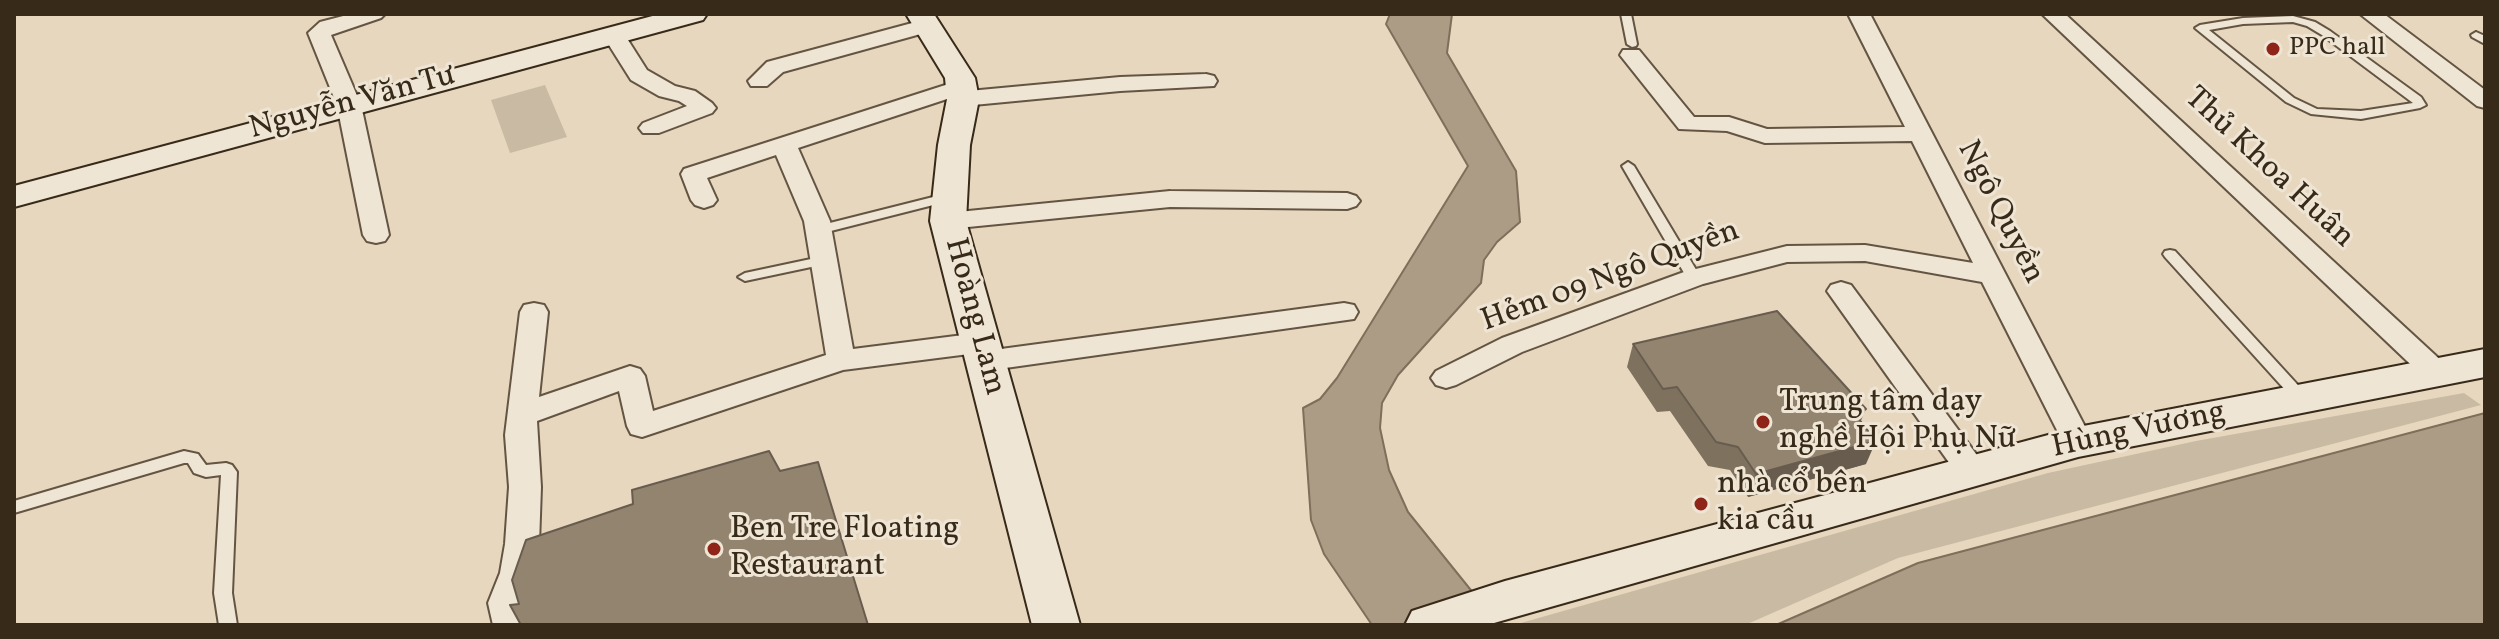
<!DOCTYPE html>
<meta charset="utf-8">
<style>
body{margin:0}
#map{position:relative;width:2499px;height:639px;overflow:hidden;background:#e7d7bf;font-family:Vollkorn,serif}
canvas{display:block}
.frame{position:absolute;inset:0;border:16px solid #382a18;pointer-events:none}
</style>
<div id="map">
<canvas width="2499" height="639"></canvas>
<div class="frame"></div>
</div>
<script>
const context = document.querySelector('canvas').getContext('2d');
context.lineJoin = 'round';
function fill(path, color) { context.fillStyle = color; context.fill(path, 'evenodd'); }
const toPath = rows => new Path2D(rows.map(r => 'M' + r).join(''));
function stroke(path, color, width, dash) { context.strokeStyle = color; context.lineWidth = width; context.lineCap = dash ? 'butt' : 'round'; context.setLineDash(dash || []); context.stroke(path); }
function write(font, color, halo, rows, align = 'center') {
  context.font = font + ' Vollkorn,serif'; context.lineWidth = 6; context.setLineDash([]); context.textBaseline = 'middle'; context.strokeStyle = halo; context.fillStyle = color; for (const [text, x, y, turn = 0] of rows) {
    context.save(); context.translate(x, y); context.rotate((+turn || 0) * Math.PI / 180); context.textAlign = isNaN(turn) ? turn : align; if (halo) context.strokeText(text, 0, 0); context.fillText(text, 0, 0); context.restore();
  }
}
fill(toPath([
 [545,85,567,137,510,153,491,100],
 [2464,393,2481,405,1898,558,1745,625,1514,625,2048,473,2196,441]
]), '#c9baa3');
const water = toPath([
 [1390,14,1452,14,1447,53,1516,171,1520,222,1497,242,1484,260,1481,283,1398,375,1382,403,1380,428,1389,470,1408,512,1499,625,1372,625,1324,554,1311,520,1303,408,1320,399,1337,378,1468,166,1386,24,1390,14],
 [2485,413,2485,625,1776,625,1918,563,2485,413]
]);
fill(water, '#ac9c86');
stroke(water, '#7e6e5a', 2);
const lane = toPath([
 [1621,14,1631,14,1637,44,1636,46,1632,47,1627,44,1621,14],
 [2293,16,2315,22,2330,31,2421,97,2426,105,2420,108,2361,119,2311,114,2286,102,2195,28,2200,25,2243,18,2293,16],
 [2293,22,2307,26,2322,35,2413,103,2361,111,2317,109,2294,98,2209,30,2243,24,2293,22],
 [2476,32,2485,36,2485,44,2472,37,2471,35,2476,32],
 [1628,162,1634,166,1701,278,1699,281,1694,282,1687,278,1622,166,1628,162],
 [949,193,955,197,953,200,819,234,813,230,814,227,949,193],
 [2170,250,2175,251,2307,395,2309,399,2307,403,2297,403,2165,257,2163,254,2165,251,2170,250],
 [825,256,830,257,832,260,830,263,745,281,738,277,745,273,825,256],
 [184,451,198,454,206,465,226,463,232,465,237,472,232,593,237,625,219,625,214,593,221,475,206,477,194,473,188,463,184,463,14,513,14,501,184,451]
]);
const street = toPath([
 [351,14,385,14,381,18,331,35,361,105,389,235,385,241,376,243,367,241,363,235,337,105,308,33,320,22,351,14],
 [1848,14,1870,14,2093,442,2089,450,2078,453,2067,450,1982,282,1865,261,1787,262,1703,284,1522,352,1456,385,1446,388,1436,385,1431,378,1436,371,1502,338,1684,272,1787,246,1865,245,1973,263,1912,141,1765,143,1727,131,1679,129,1620,55,1623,50,1639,50,1694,117,1729,117,1767,129,1905,127,1848,14],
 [2042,14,2065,14,2447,366,2452,373,2447,380,2437,383,2427,380,2042,14],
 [2360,14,2384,14,2485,90,2485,108,2477,106,2360,14],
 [927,19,938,25,935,30,783,72,767,86,751,86,748,81,767,62,927,19],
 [613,28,621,29,647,70,675,86,695,91,712,103,716,108,712,113,659,133,643,133,639,128,643,123,687,106,679,101,659,96,631,80,602,34,613,28],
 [1206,74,1214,76,1217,81,1214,86,1120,91,963,106,955,104,953,97,798,148,830,221,853,349,979,333,989,336,993,343,986,351,1344,303,1354,305,1358,312,1354,319,984,371,974,368,970,361,977,353,843,370,642,437,631,434,627,426,619,391,537,421,541,487,539,544,534,573,522,603,530,625,493,625,488,603,500,573,505,544,509,487,505,435,520,312,524,305,534,303,544,305,548,312,539,397,630,366,640,369,645,376,653,411,826,355,804,221,776,155,707,178,717,200,713,205,704,208,695,205,691,200,681,174,684,169,961,80,969,82,972,87,969,91,1120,77,1206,74],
 [1170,191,1347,193,1356,196,1360,201,1356,206,1347,209,1170,207,948,229,939,227,935,221,939,215,948,213,1170,191],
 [1841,282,1851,285,1982,462,1987,470,1982,478,1971,482,1960,478,1827,291,1831,285,1841,282]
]);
const secondary = toPath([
 [660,14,707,14,703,20,14,207,14,186,660,14],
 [906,14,934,14,975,78,979,99,970,145,966,221,1080,625,1032,625,930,221,938,145,947,99,945,78,906,14],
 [2485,349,2485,377,2078,457,1487,625,1405,625,1412,611,1505,581,2078,427,2485,349]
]);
stroke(lane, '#645542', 4);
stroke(street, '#645542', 4);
stroke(secondary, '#382a18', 4);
fill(lane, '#efe5d5');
fill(street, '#efe5d5');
fill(secondary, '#efe5d5');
fill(toPath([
 [1633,344,1861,421,1866,464,1748,497,1730,470,1708,466,1670,411,1657,412,1627,367]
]), '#7e725f');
fill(toPath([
 [1866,409,1856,432,1855,414],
 [1876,441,1866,464,1748,497,1756,474]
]), '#675c4e');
const building = toPath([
 [1777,311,1866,409,1855,414,1876,441,1756,474,1738,447,1716,442,1677,387,1663,389,1633,344,1777,311],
 [769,451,780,471,818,462,868,625,521,625,510,605,519,604,512,580,526,540,633,504,632,490,769,451]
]);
fill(building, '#93846f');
stroke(building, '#675c4e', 2);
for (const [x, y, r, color] of [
 [2273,49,8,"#8f2418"],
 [1763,422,8,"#8f2418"],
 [1701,504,8,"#8f2418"],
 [714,549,8,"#8f2418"]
]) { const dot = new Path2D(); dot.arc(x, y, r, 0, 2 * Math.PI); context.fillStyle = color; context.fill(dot); stroke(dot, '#efe5d5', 3); }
write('26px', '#382a18', '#efe5d5', [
 ["PPC hall",2289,49]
], 'left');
write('32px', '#382a18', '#efe5d5', [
 ["Nguyễn Văn Tư",353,104,-15],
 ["Thủ Khoa Huân",2268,169,43],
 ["Ngô Quyền",1999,213,63],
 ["Hẻm 09 Ngô Quyền",1611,278,-20],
 ["Hoàng Lam",973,317,75],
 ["Hùng Vương",2139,432,-12]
]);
write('32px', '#382a18', '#efe5d5', [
 ["Trung tâm dạy",1779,404],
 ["nghề Hội Phụ Nữ",1779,441],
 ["nhà cổ bên",1717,486],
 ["kia cầu",1717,523],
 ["Ben Tre Floating",730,531],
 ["Restaurant",730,568]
], 'left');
</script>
